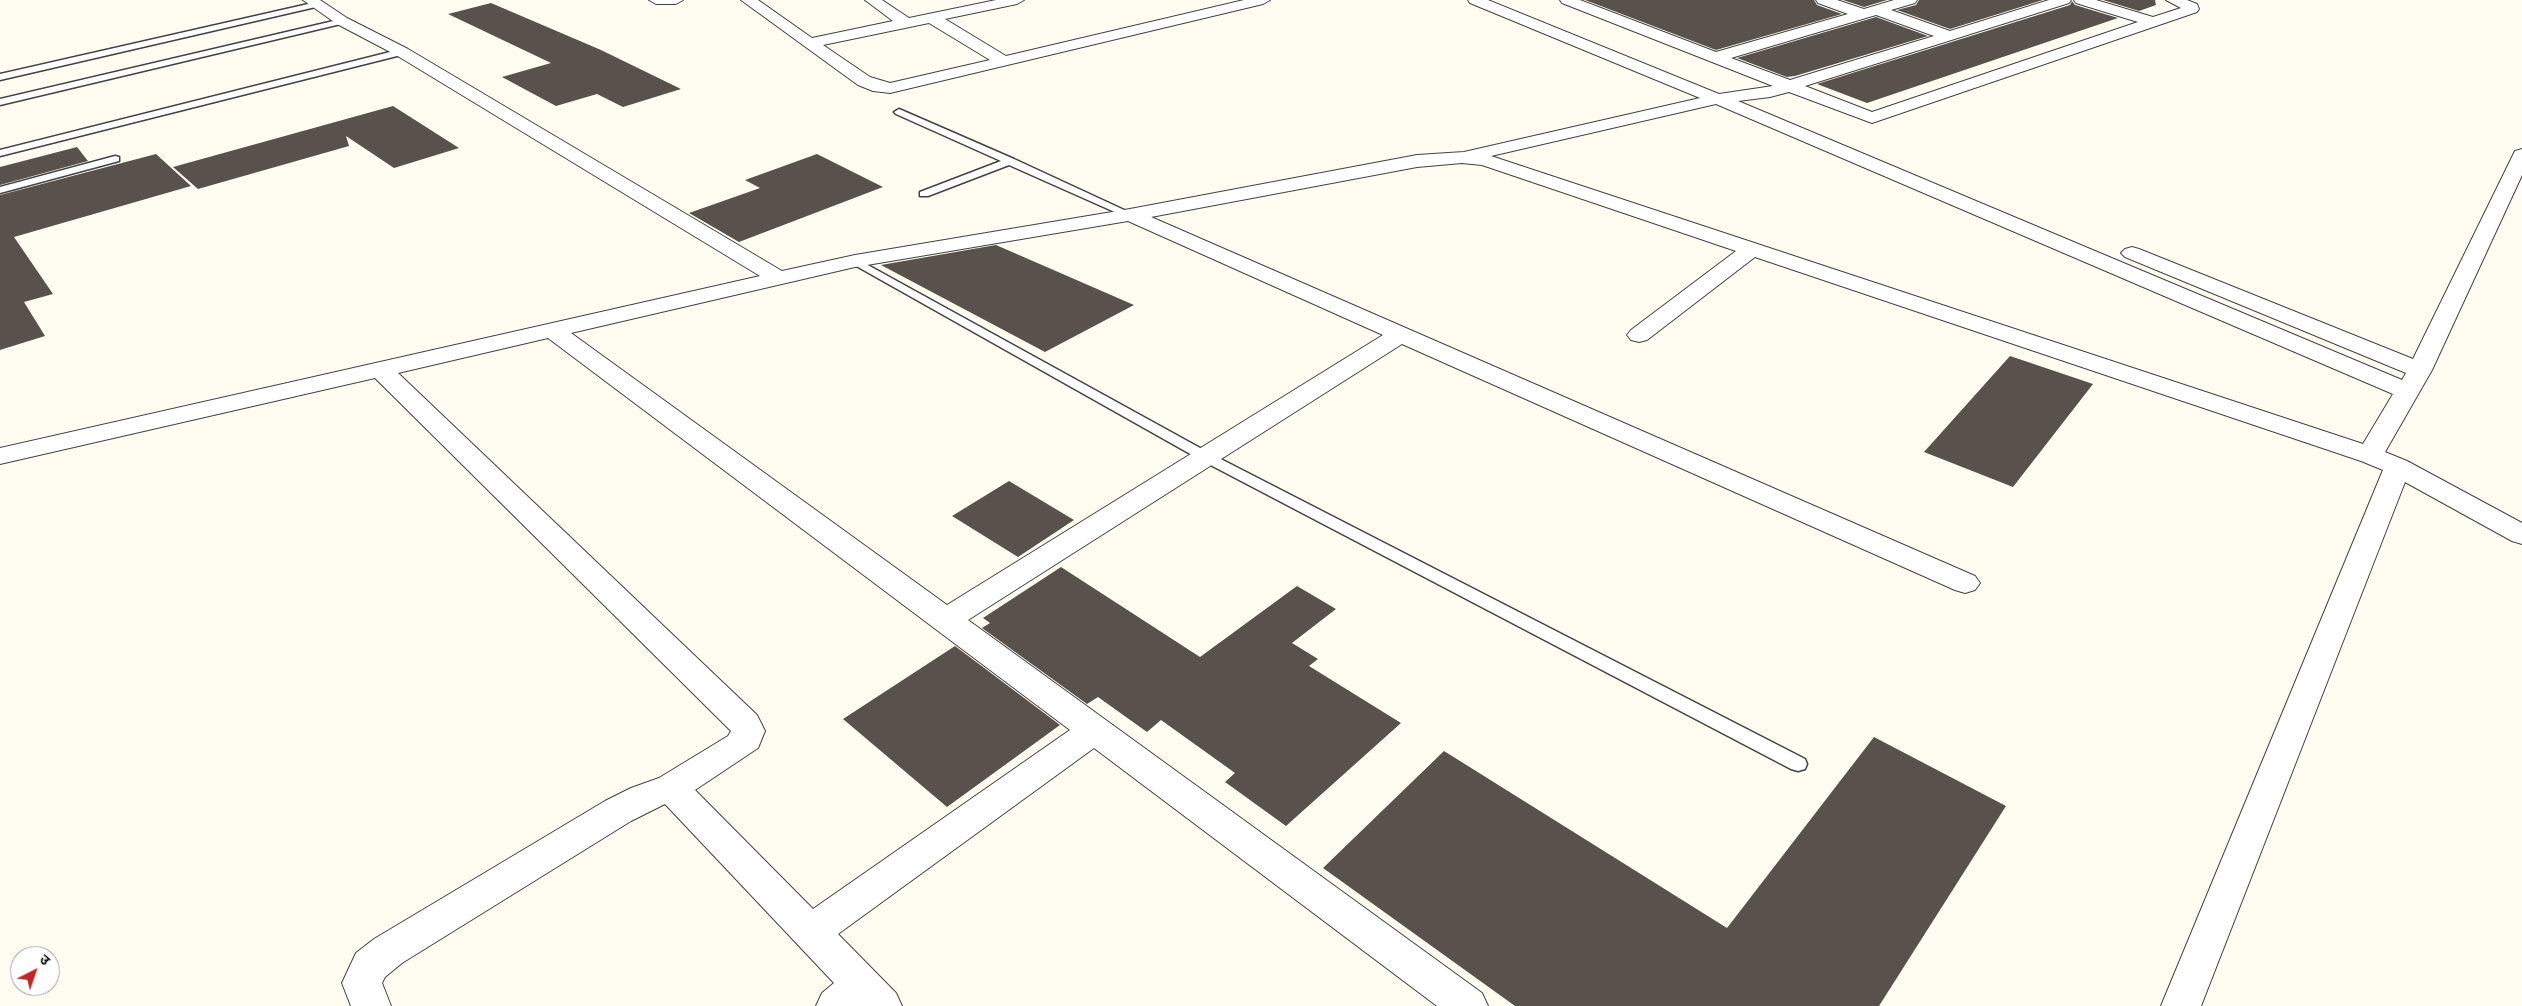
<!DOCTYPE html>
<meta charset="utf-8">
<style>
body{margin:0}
#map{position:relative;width:2522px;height:1006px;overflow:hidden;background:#fffdf2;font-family:"Zilla Slab","Noto Sans Devanagari",serif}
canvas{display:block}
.north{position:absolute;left:10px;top:946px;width:50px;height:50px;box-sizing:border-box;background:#fff;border:1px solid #9f9f9f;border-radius:50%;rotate:41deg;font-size:14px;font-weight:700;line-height:20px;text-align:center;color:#0f0f0f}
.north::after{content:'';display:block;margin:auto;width:18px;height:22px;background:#c32426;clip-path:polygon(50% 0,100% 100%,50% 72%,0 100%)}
</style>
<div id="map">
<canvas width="2522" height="1006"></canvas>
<div class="north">उ</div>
</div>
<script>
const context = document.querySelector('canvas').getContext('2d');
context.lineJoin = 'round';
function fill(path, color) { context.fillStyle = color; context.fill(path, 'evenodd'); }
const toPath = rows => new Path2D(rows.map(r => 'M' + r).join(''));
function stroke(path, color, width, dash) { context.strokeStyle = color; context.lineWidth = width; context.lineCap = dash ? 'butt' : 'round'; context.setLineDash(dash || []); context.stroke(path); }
fill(toPath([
 [1585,0,1814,0,1817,5,1842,14,1716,50],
 [1843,0,1887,0,1864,7],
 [1919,0,2043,0,1950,29,1897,10,1916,5],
 [2103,0,2155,0,2156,5,2139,11],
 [2072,1,2075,5,2118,18,1867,103,1817,84,2070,5],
 [491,3,601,50,681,89,623,107,597,94,556,106,502,77,551,63,448,14],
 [1876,17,1928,36,1795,76,1787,77,1737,58],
 [393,106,459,148,394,168,346,136,349,146,198,189,173,167],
 [77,147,88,161,0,185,0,167],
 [156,154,191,186,14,237,53,294,24,302,45,336,0,350,0,195],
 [817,154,883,187,739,242,689,213,760,188,745,180],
 [996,245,1134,305,1045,352,881,265],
 [2010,356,2093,384,2013,487,1924,452],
 [1009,481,1074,520,1018,557,952,516],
 [1061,567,1200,657,1297,586,1336,609,1292,643,1318,659,1309,666,1401,723,1286,826,1225,782,1235,773,1161,720,1147,732,1098,697,1087,704,982,628,990,623,983,618],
 [955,646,1060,725,947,807,843,719],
 [1874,737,2006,806,1879,1006,1515,1006,1323,868,1444,751,1727,928]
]), '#59514b');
const lane = toPath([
 [317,2,321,4,320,6,0,80,0,74,317,2],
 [342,19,345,19,345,23,0,105,0,99,342,19],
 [402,49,406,52,405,54,0,156,0,150,402,49],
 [899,109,1014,159,1135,215,1134,217,1126,217,1009,165,928,196,920,196,920,192,1001,161,896,114,894,112,899,109],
 [115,156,119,157,119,161,0,193,0,187,115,156],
 [855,258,1211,454,1805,759,1807,764,1805,769,1798,771,1791,769,1201,460,851,263,851,259,855,258]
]);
const street = toPath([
 [303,0,320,0,347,18,408,49,782,271,855,255,1130,209,1417,155,1464,152,1700,98,1470,3,1468,0,1488,0,1719,94,1773,86,1562,3,1560,0,1580,0,1716,52,1848,14,1818,3,1816,0,1837,0,1864,9,1894,0,1917,0,1915,3,1891,10,1950,31,2049,0,2071,0,2069,3,1805,86,1872,112,2138,22,2076,3,2074,0,2096,0,2153,17,2181,8,2166,0,2187,0,2197,4,2199,9,2197,12,1872,123,1789,92,1770,97,1738,101,2402,380,2406,373,2125,257,2121,253,2125,249,2132,247,2139,249,2413,359,2513,155,2515,151,2522,149,2522,175,2432,370,2385,452,2407,461,2522,523,2522,544,2512,541,2405,482,2201,1006,2161,1006,2383,470,2361,461,1755,257,1647,340,1639,342,1631,340,1627,335,1631,330,1736,251,1482,165,1462,163,1417,167,1151,217,1975,576,1980,583,1975,590,1965,593,1955,590,1402,344,968,620,1482,993,1488,1006,1437,1006,1094,748,838,934,896,993,902,1006,816,1006,822,993,834,983,665,804,631,821,402,963,385,977,382,983,391,1006,351,1006,342,983,356,953,374,939,605,801,631,788,659,778,728,736,731,731,375,378,0,464,0,448,760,276,396,55,337,24,303,0],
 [1876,15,1934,36,1790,80,1731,58,1876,15],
 [1716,104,2393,394,2363,444,1491,156,1716,104],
 [1128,221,1383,335,947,605,571,333,855,267,1128,221],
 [548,338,1070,730,813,909,695,790,758,748,765,731,757,715,398,373,548,338],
 [649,0,683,0,676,4,656,4,649,0],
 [741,0,758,0,812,38,893,21,865,0,882,0,909,18,996,0,1024,0,1017,4,945,19,1006,56,1244,0,1270,0,1263,4,890,93,873,91,858,85,741,0],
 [929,23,990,60,890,83,870,77,823,45,929,23]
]);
stroke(lane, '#424242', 3);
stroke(street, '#424242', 2);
fill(lane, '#fff');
fill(street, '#fff');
</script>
